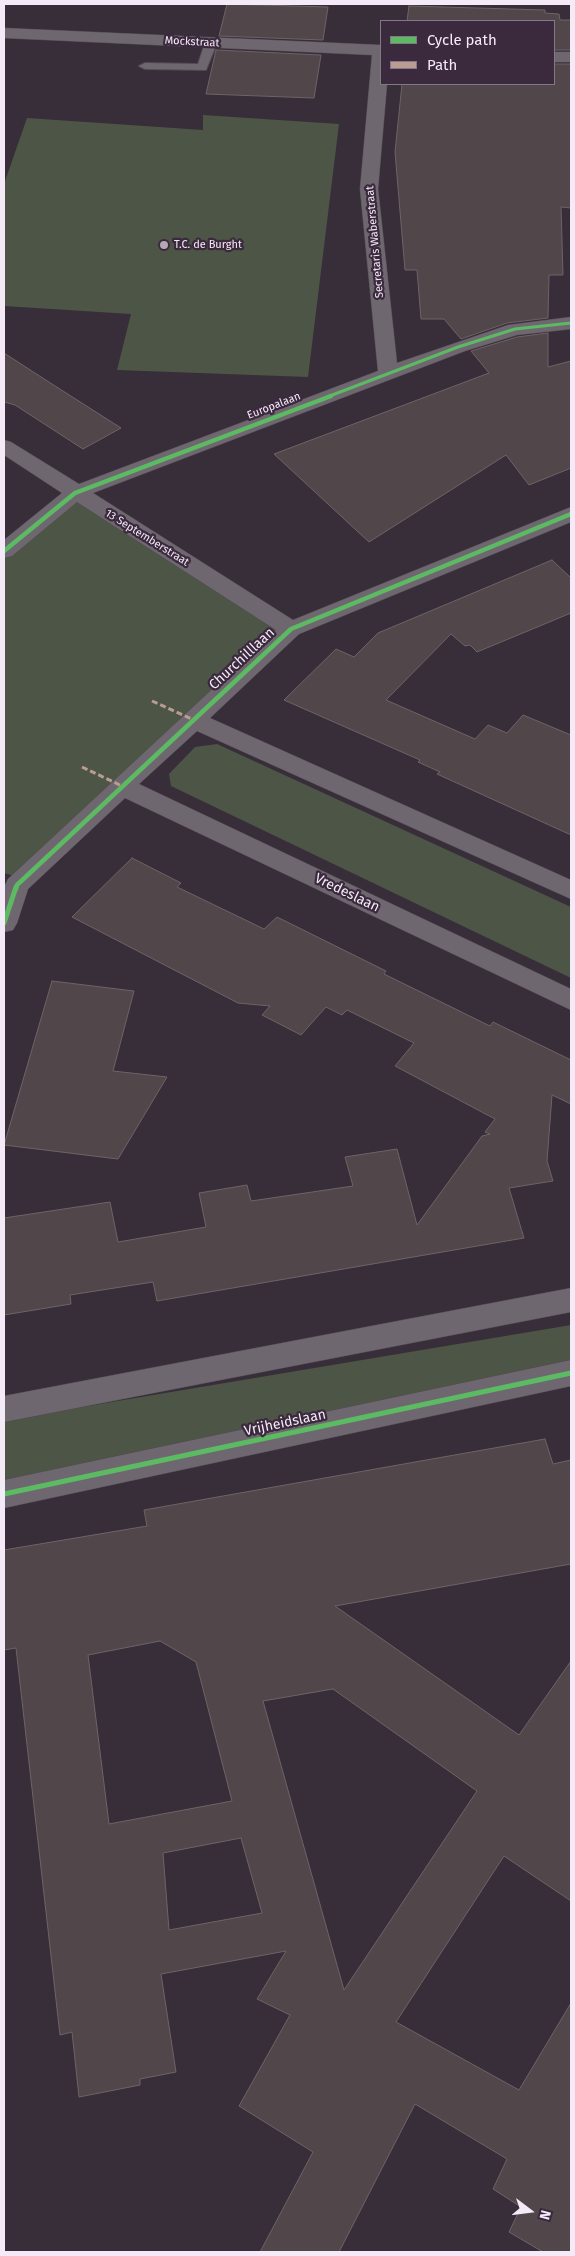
<!DOCTYPE html>
<style>
body{margin:0}
#map{position:relative;width:575px;height:2256px;overflow:hidden;background:#382e39;font-family:"Fira Sans",sans-serif}
canvas{display:block}
.frame{position:absolute;inset:0;border:5px solid #f5eaf7;pointer-events:none}
.legend{position:absolute;left:380px;top:20px;width:175px;height:65px;box-sizing:border-box;background:#3b293e;border:1px solid #857688;margin:0;padding:6px 9px;list-style:none;font-size:15px;color:#f5eaf7}
.legend li{display:flex;align-items:center;gap:10px;height:25px}
.legend b{width:25px;border:1px solid #857688}
.north{position:absolute;left:505px;top:2186px;width:50px;height:50px;-webkit-text-stroke:4px #3b293e;paint-order:stroke;rotate:105deg;font-size:14px;font-weight:700;line-height:20px;text-align:center;color:#f5eaf7}
.north::after{content:'';display:block;margin:auto;width:18px;height:22px;background:#f5eaf7;clip-path:polygon(50% 0,100% 100%,50% 72%,0 100%)}
</style>
<div id="map">
<canvas width="575" height="2256"></canvas>
<div class="frame"></div>
<ul class="legend">
<li><b style="height:6px;background:#5cba63"></b>Cycle path</li>
<li><b style="height:6px;background:#b99d93"></b>Path</li>
</ul>
<div class="north">N</div>
</div>
<script>
const context = document.querySelector('canvas').getContext('2d');
context.lineJoin = 'round';
function fill(path, color) { context.fillStyle = color; context.fill(path, 'evenodd'); }
const toPath = rows => new Path2D(rows.map(r => 'M' + r).join(''));
function stroke(path, color, width, dash) { context.strokeStyle = color; context.lineWidth = width; context.lineCap = dash ? 'butt' : 'round'; context.setLineDash(dash || []); context.stroke(path); }
function write(font, color, halo, rows, align = 'center') {
  context.font = font + ' "Fira Sans",sans-serif'; context.lineWidth = 4.5; context.setLineDash([]); context.textBaseline = 'middle'; context.strokeStyle = halo; context.fillStyle = color; for (const [text, x, y, turn = 0] of rows) {
    context.save(); context.translate(x, y); context.rotate((+turn || 0) * Math.PI / 180); context.textAlign = isNaN(turn) ? turn : align; if (halo) context.strokeText(text, 0, 0); context.fillText(text, 0, 0); context.restore();
  }
}
fill(toPath([
 [203,115,339,124,308,377,117,370,131,314,4,306,4,184,27,118,203,130],
 [74,498,284,628,14,876,4,873,4,556],
 [217,744,571,907,571,978,171,786,169,774,195,747],
 [571,1325,571,1365,4,1480,4,1420]
]), '#4d5546');
const building = toPath([
 [227,4,328,7,323,40,219,36,227,4],
 [409,6,545,10,545,13,559,14,560,20,571,20,571,50,554,50,554,21,407,21,409,6],
 [216,50,321,55,314,98,206,94,216,50],
 [554,64,571,64,571,208,561,207,563,275,549,275,548,318,507,323,461,339,444,319,421,319,417,270,405,270,395,152,402,84,554,84,554,64],
 [548,333,548,367,571,361,571,468,529,485,506,455,369,542,274,454,489,373,471,351,517,337,548,333],
 [4,353,52,384,121,428,83,449,15,405,4,402,4,353],
 [552,560,571,578,571,613,477,652,470,645,465,646,451,634,386,700,475,739,488,725,507,733,523,715,571,735,571,835,437,774,440,772,418,762,420,760,284,700,336,649,354,657,378,633,552,560],
 [132,858,181,883,177,887,264,929,277,917,386,971,384,974,490,1026,493,1022,571,1060,571,1104,552,1095,547,1161,553,1181,509,1188,524,1238,157,1301,153,1282,70,1295,71,1304,4,1315,4,1218,110,1202,118,1242,206,1227,199,1193,247,1185,251,1201,353,1186,345,1157,397,1149,417,1225,482,1136,490,1134,485,1132,495,1119,395,1066,414,1043,347,1010,342,1015,326,1007,301,1035,262,1015,270,1006,238,1003,72,917,132,858],
 [52,981,134,991,113,1071,167,1077,118,1159,4,1145,52,981],
 [545,1439,553,1464,571,1460,571,1564,335,1606,519,1735,571,1661,571,1901,504,1856,396,2022,519,2090,571,2003,571,2252,543,2252,509,2232,521,2207,493,2189,507,2159,415,2104,339,2252,260,2252,313,2152,239,2106,290,2015,257,1999,286,1951,161,1974,176,2072,140,2079,140,2085,79,2097,72,2032,60,2035,16,1648,4,1650,4,1550,147,1526,144,1510,545,1439],
 [160,1641,196,1662,232,1801,109,1824,88,1655,160,1641],
 [333,1689,477,1791,344,1990,263,1701,333,1689],
 [241,1838,262,1913,169,1930,163,1853,241,1838]
]);
fill(building, '#51474a');
stroke(building, '#6e6366', 1);
const lane = toPath([
 [211,40,217,43,206,70,145,69,139,66,145,63,198,64,205,43,211,40]
]);
const street = toPath([
 [4,28,381,45,381,84,387,84,378,189,397,363,508,325,571,317,571,329,517,335,465,351,93,493,293,620,571,507,571,522,299,634,210,718,571,880,571,899,197,731,139,784,571,989,571,1010,125,798,28,889,17,923,13,930,4,932,4,887,8,879,276,630,77,502,12,556,4,558,4,540,62,493,4,455,4,440,11,442,79,484,378,371,360,189,372,55,4,38,4,28],
 [554,52,571,52,571,62,554,62,554,52],
 [571,1288,571,1312,4,1422,4,1396,571,1288],
 [571,1360,571,1386,4,1508,4,1480,571,1360]
]);
stroke(lane, '#524a53', 2);
stroke(street, '#524a53', 1);
fill(lane, '#6f6770');
fill(street, '#6f6770');
stroke(toPath([
 [152,701,194,720],
 [82,767,122,786]
]), '#b99d93', 3, [6, 3]);
stroke(toPath([
 [327,397,458,347,515,329,571,323]
]), '#5cba63', 3);
stroke(toPath([
 [4,551,75,493,331,396],
 [16,889,17,885,291,629,571,514]
]), '#5cba63', 4.5);
stroke(toPath([
 [4,923,16,887],
 [4,1494,571,1373]
]), '#5cba63', 5);
for (const [x, y, r, color] of [
 [164,245,5,"#b3a8b4"]
]) { const dot = new Path2D(); dot.arc(x, y, r, 0, 2 * Math.PI); context.fillStyle = color; context.fill(dot); stroke(dot, '#3b293e', 2); }
write('11px', '#f5eaf7', '#3b293e', [
 ["Mockstraat",192,42,3],
 ["Secretaris Waberstraat",375,242,-95],
 ["Europalaan",274,406,-21],
 ["13 Septemberstraat",147,538,32]
]);
write('11px', '#f5eaf7', '#3b293e', [
 ["T.C. de Burght",174,245]
], 'left');
write('14px', '#f5eaf7', '#3b293e', [
 ["Churchilllaan",242,659,-43],
 ["Vredeslaan",347,893,26],
 ["Vrijheidslaan",285,1423,-12]
]);
</script>
